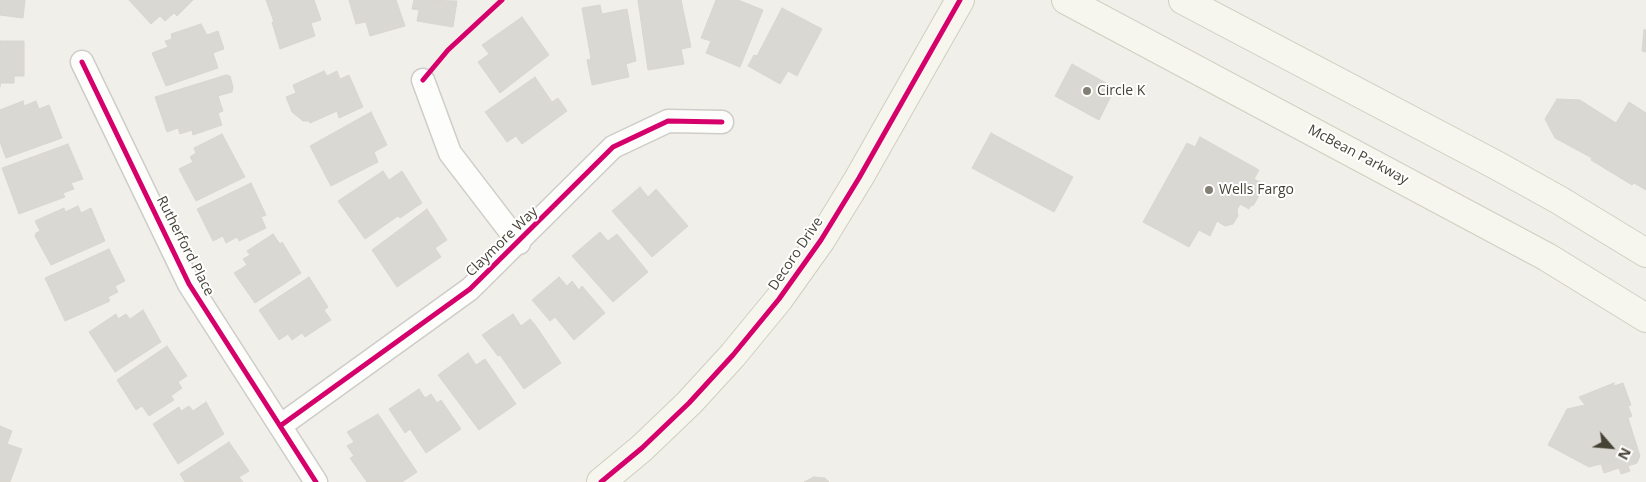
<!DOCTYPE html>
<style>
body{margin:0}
#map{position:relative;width:1646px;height:482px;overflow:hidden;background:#f0efe9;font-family:"Open Sans",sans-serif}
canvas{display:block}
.north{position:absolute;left:1586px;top:422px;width:50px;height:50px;-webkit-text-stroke:4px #fff;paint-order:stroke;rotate:117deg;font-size:14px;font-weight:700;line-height:20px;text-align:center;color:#464235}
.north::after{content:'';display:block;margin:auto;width:18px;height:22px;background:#464235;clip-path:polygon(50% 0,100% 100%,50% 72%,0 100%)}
</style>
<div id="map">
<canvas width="1646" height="482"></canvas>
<div class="north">N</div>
</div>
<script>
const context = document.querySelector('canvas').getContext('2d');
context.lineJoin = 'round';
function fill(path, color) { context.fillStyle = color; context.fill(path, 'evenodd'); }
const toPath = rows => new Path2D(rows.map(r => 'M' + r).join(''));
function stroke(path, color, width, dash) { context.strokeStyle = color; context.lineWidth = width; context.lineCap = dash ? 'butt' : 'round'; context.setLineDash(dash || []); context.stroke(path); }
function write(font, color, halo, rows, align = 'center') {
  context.font = font + ' "Open Sans",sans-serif'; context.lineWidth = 4; context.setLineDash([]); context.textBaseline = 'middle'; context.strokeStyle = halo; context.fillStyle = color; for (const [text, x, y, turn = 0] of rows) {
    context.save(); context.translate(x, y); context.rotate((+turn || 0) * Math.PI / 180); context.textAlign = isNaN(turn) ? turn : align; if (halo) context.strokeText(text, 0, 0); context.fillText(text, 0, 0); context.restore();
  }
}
const building = toPath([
 [0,0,25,0,23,18,0,15,0,0],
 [129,0,193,0,177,16,174,13,165,21,160,16,151,24,129,0],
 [266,0,314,0,321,20,311,23,315,36,280,49,272,22,274,22,266,0],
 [349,0,396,0,405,26,370,36,366,22,356,24,349,0],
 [414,0,457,1,453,27,417,21,419,10,412,9,414,0],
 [638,0,681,0,691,47,681,49,684,64,648,70,638,0],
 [716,0,738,0,763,10,740,67,706,53,711,41,701,38,716,0],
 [600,5,602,14,627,9,636,61,626,64,629,77,592,85,587,60,591,59,582,8,600,5],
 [782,8,822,29,797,76,788,71,780,84,748,66,754,55,757,56,782,8],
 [522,17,549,55,500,93,478,62,489,54,482,45,522,17],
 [201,24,207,35,218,31,224,49,213,53,218,68,166,86,152,53,168,47,165,41,172,39,171,34,201,24],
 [1644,30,1646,30,1646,52,1642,51,1644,30],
 [0,41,24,41,24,76,14,76,14,83,0,83,0,87,0,41],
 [1072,64,1115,88,1099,120,1055,96,1072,64],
 [324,71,327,76,337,71,340,79,349,75,363,107,339,118,337,111,310,123,309,121,303,121,292,112,286,97,296,93,293,85,324,71],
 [226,75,230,76,233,87,232,92,218,96,223,111,218,113,222,125,193,135,192,130,180,134,178,128,167,132,155,97,226,75],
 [535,77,552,102,558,98,567,111,522,144,516,136,507,142,485,112,535,77],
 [1557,99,1580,100,1616,123,1629,102,1646,113,1646,190,1634,183,1632,185,1591,160,1592,158,1555,138,1545,119,1557,99],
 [23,101,24,106,36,101,39,109,49,105,62,138,6,158,0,142,0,110,23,101],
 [371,112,387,145,374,152,378,162,331,186,310,146,371,112],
 [991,133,1073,177,1054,212,972,168,991,133],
 [222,134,245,177,196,201,179,169,193,162,190,157,196,153,194,148,222,134],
 [1200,137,1259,170,1254,179,1262,183,1261,186,1264,187,1253,206,1251,205,1249,209,1240,204,1237,210,1238,216,1233,224,1225,226,1217,221,1210,236,1199,230,1189,247,1143,222,1187,143,1195,147,1200,137],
 [68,144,83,179,71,183,74,189,63,193,65,197,19,214,2,168,68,144],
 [383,171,389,180,402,171,422,203,400,218,398,216,365,239,338,201,383,171],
 [251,183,266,215,261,217,266,228,239,241,237,237,226,243,223,236,213,241,197,209,251,183],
 [640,187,648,197,656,189,688,226,652,257,612,211,640,187],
 [78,206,81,213,91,208,105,241,51,265,35,236,36,233,40,231,35,221,64,208,65,212,78,206],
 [427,209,447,240,435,248,441,257,397,287,372,250,427,209],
 [600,232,608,241,617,234,648,272,613,302,572,256,600,232],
 [273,234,280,244,282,242,301,273,255,303,234,273,247,265,243,259,250,255,247,251,273,234],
 [109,249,125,281,115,286,118,292,108,297,110,301,65,321,45,278,109,249],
 [309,277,328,307,324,310,331,320,305,337,302,333,292,340,288,334,279,340,259,310,309,277],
 [559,277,567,286,572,281,579,290,582,286,605,313,574,340,555,317,550,321,532,300,559,277],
 [143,310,161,342,115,372,89,332,116,314,118,319,126,314,130,319,143,310],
 [513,314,521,326,530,319,536,326,561,363,524,389,500,355,498,356,482,335,513,314],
 [167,346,187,376,178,382,182,388,171,396,174,400,149,416,142,406,136,410,117,380,167,346],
 [468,353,476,365,485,359,516,404,479,430,438,375,468,353],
 [1614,383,1614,386,1623,383,1631,405,1628,406,1632,416,1628,418,1640,456,1637,463,1628,466,1630,471,1621,474,1619,468,1604,473,1601,464,1589,467,1548,445,1567,409,1585,405,1579,397,1614,383],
 [419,389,425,398,431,394,437,403,441,400,461,429,426,453,410,429,405,433,389,409,419,389],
 [206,402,224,434,178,464,153,424,179,407,181,411,189,406,193,411,206,402],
 [378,414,417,472,402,482,367,482,350,458,354,456,347,446,354,442,347,432,378,414],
 [0,426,12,431,7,444,22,449,10,482,0,482,0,426],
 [229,442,249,471,239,477,243,482,185,482,180,474,229,442],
 [814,477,825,478,829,482,804,482,814,477]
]);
fill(building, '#dad8d2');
stroke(building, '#d8d6cf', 1);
const minor = toPath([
 [82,62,189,284,316,482],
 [423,80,450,153,519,243],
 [280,426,470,289,613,147,668,121,722,122]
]);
const secondary = toPath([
 [1066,0,1547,257,1646,318],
 [1183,0,1496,165,1559,200,1646,253],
 [601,482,642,448,689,403,733,355,779,299,821,240,859,178,960,0]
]);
stroke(minor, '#cecdc7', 25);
stroke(secondary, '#cfcec0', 30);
stroke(minor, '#fdfdfc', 22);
stroke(secondary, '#f7f6ee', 28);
stroke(toPath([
 [82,62,189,284,316,482],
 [423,80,448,50,502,0],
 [280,426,470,289,613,147,668,121,722,122],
 [601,482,642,448,689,403,733,355,779,299,821,240,859,178,960,0]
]), '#d6006c', 5);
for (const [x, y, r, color] of [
 [1087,91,5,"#827f74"],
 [1209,190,5,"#827f74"]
]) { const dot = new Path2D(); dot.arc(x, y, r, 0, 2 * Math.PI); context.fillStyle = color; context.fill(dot); stroke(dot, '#fff', 2); }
write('14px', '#464235', '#fff', [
 ["Circle K",1097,91],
 ["Wells Fargo",1219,190]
], 'left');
write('14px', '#464235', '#fff', [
 ["McBean Parkway",1358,155,28],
 ["Claymore Way",502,242,-44],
 ["Rutherford Place",185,246,63],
 ["Decoro Drive",796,254,-56]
]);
</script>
